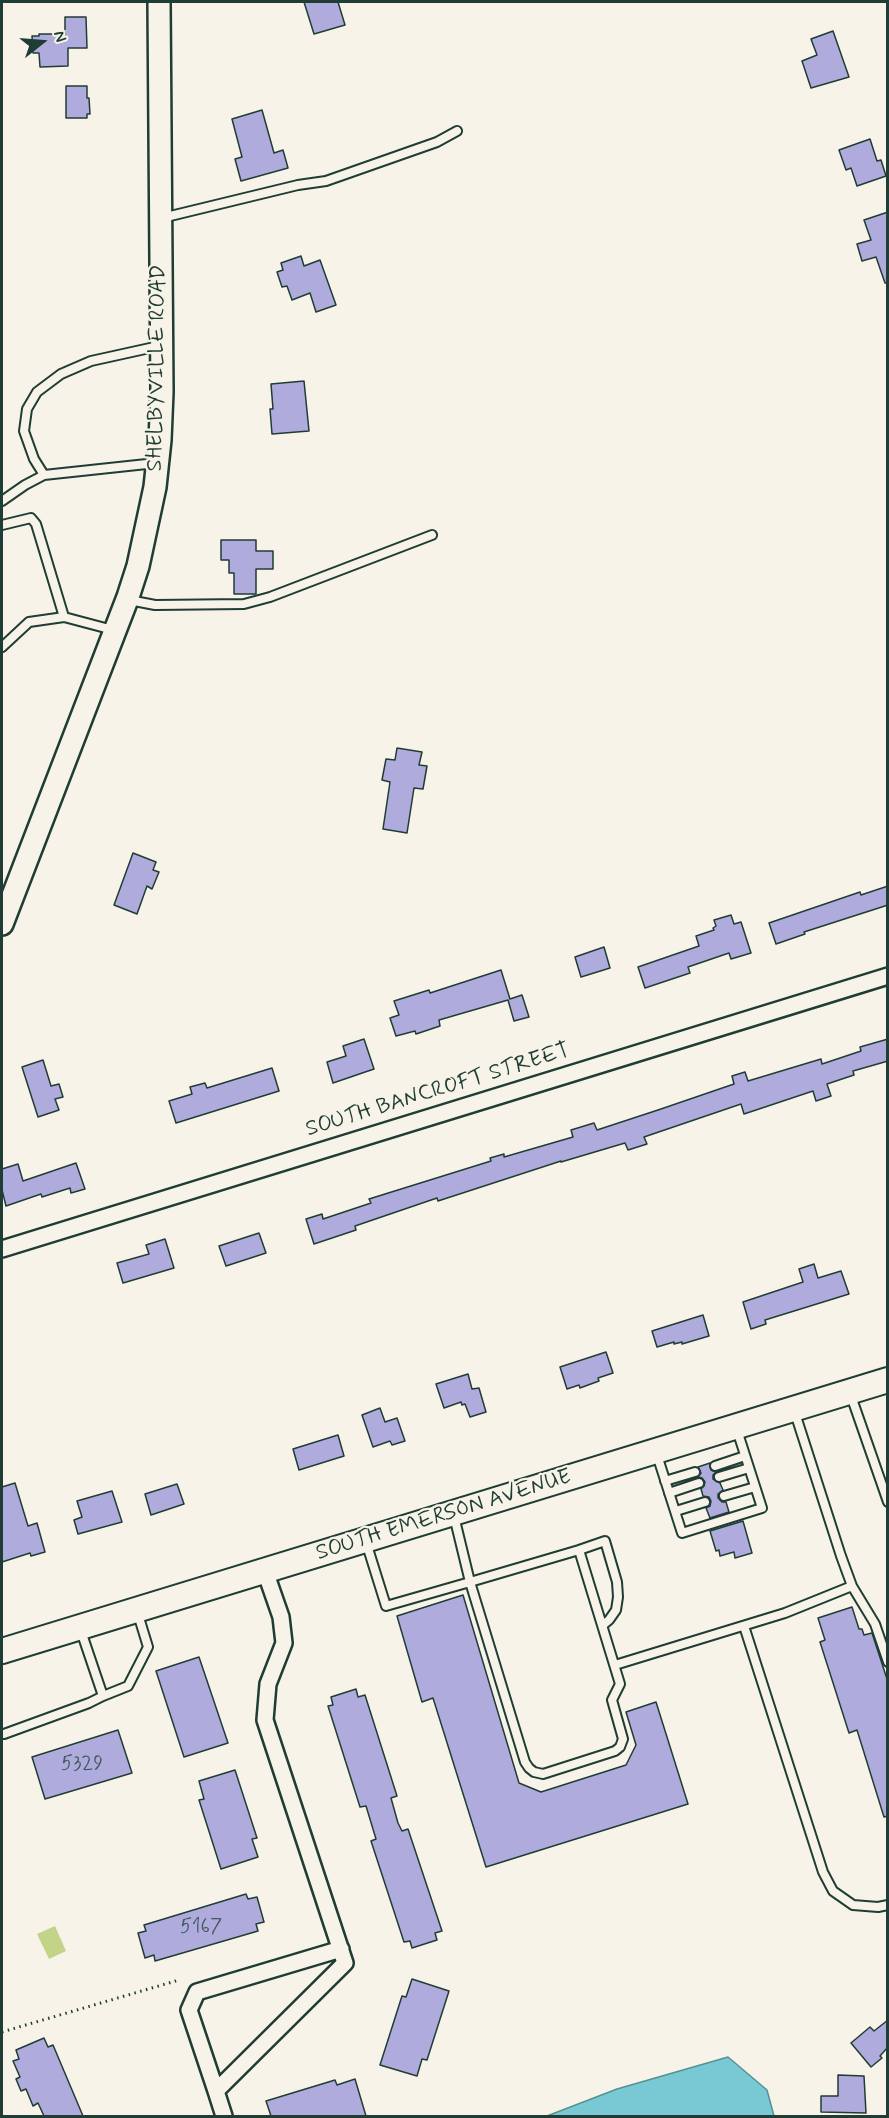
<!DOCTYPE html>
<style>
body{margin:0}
#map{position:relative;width:889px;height:2118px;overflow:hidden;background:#f7f3e8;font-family:Mynerve,sans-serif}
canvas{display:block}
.frame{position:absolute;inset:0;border:3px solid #1f3d34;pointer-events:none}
.north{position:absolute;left:12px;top:12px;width:60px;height:60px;-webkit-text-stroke:4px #f7f3e8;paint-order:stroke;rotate:73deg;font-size:16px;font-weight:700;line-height:24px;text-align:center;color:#1f3d34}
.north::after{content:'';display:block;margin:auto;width:21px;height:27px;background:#1f3d34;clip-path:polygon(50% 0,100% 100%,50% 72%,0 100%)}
</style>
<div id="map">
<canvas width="889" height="2118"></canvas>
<div class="frame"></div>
<div class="north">N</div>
</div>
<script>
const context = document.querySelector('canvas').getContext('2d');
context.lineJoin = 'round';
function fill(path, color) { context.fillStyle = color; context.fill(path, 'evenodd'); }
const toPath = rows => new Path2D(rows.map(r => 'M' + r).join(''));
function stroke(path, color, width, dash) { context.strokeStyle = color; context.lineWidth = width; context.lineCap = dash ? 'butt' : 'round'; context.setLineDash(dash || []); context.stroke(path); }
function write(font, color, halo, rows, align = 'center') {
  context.font = font + ' Mynerve,sans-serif'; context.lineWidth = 4.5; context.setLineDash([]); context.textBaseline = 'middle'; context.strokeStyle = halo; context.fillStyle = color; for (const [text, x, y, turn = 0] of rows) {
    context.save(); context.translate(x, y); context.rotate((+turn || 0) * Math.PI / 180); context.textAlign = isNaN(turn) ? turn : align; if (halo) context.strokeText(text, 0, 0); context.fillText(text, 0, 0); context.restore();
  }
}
fill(toPath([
 [55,1926,66,1951,49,1959,37,1934]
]), '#c3d387');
const water = toPath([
 [728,2057,767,2090,774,2116,547,2116,617,2089,728,2057]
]);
fill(water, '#79c9d4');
stroke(water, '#559194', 1.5);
const building = toPath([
 [304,2,338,2,345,25,314,34,304,2],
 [65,17,86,17,87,48,68,48,68,66,40,67,39,53,33,53,32,36,39,36,39,34,65,34,65,17],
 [833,31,849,77,811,88,802,61,817,55,811,39,833,31],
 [66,86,87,86,87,98,89,98,90,114,87,114,87,118,66,118,66,86],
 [262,110,274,153,283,150,288,168,241,181,235,159,242,157,232,119,262,110],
 [870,139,877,161,881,160,886,176,857,186,851,168,846,170,839,150,870,139],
 [888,212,888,283,885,283,876,257,862,261,857,244,871,240,864,220,888,212],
 [301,256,304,266,320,260,336,305,316,312,310,293,292,300,287,286,282,287,277,272,283,270,281,263,301,256],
 [304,381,309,431,272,434,270,409,273,409,271,384,304,381],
 [221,540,256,540,256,551,273,551,273,569,256,569,256,594,234,594,234,573,229,573,229,560,221,560,221,540],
 [397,748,422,752,419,765,427,766,423,789,414,788,407,833,383,829,390,782,382,780,386,759,395,760,397,748],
 [133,853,156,862,153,870,159,872,152,889,147,886,137,914,114,905,133,853],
 [888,886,888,905,804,932,805,934,776,944,769,923,860,892,861,895,888,886],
 [731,915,734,924,741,922,751,953,731,959,729,953,688,967,690,973,645,988,638,967,699,946,696,936,714,930,713,928,716,926,714,920,731,915],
 [604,947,610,968,581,977,575,957,604,947],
 [501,970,510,999,522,995,529,1017,514,1021,508,1000,439,1020,440,1026,416,1034,415,1031,396,1036,390,1018,399,1015,394,1001,429,990,430,993,501,970],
 [364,1039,374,1069,333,1083,327,1062,346,1056,343,1046,364,1039],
 [888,1039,888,1061,853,1071,854,1075,827,1084,831,1096,816,1101,813,1091,744,1114,741,1104,644,1137,647,1144,628,1150,625,1143,561,1162,561,1161,438,1201,437,1198,355,1226,356,1230,314,1244,306,1219,322,1214,323,1219,371,1203,369,1199,491,1161,490,1158,504,1154,504,1157,573,1137,571,1130,594,1123,597,1130,658,1110,734,1084,732,1076,745,1072,748,1081,821,1059,822,1064,861,1051,860,1047,888,1039],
 [43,1060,51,1086,59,1084,63,1097,55,1099,59,1110,38,1117,22,1067,43,1060],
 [272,1068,279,1091,176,1123,169,1101,192,1094,190,1087,205,1083,207,1088,272,1068],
 [76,1163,85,1189,71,1193,70,1188,42,1197,41,1194,6,1206,2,1190,2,1169,18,1164,23,1181,76,1163],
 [259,1233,266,1253,226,1266,219,1246,259,1233],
 [165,1239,174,1268,123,1283,117,1263,149,1254,146,1245,165,1239],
 [814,1264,818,1278,841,1271,849,1294,765,1320,766,1324,751,1329,743,1302,803,1282,799,1269,814,1264],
 [703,1315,709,1336,682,1344,682,1342,674,1344,674,1342,657,1347,652,1331,703,1315],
 [606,1352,613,1373,598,1378,599,1381,580,1388,579,1385,567,1389,560,1367,606,1352],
 [468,1374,472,1389,479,1388,486,1412,470,1417,465,1404,462,1405,461,1402,444,1408,436,1384,468,1374],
 [380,1408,385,1422,397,1418,405,1441,392,1445,390,1441,373,1447,362,1415,380,1408],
 [338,1435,344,1456,299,1470,293,1449,338,1435],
 [710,1463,711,1470,716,1472,713,1475,713,1479,720,1483,723,1490,718,1494,718,1498,722,1502,726,1502,729,1512,710,1518,706,1508,710,1506,711,1501,709,1497,703,1496,701,1489,704,1486,705,1482,702,1478,698,1477,701,1473,698,1467,710,1463],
 [15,1483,28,1526,37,1523,45,1552,31,1556,30,1553,2,1562,2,1487,15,1483],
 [177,1484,184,1504,151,1515,145,1494,177,1484],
 [112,1491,122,1522,78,1534,74,1520,82,1517,77,1501,112,1491],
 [743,1521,752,1553,735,1558,734,1552,720,1556,719,1550,716,1551,710,1531,743,1521],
 [463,1595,519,1783,541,1792,626,1765,636,1745,626,1712,656,1702,688,1804,486,1867,433,1698,422,1702,397,1616,463,1595],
 [852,1607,859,1629,862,1629,864,1635,872,1633,888,1682,888,1816,884,1817,857,1730,849,1733,820,1642,825,1640,818,1618,852,1607],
 [199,1657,228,1743,184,1757,156,1671,199,1657],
 [356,1689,358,1697,365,1695,397,1796,391,1798,398,1823,402,1831,408,1829,442,1931,435,1933,437,1940,412,1948,410,1941,404,1942,371,1841,376,1839,366,1806,360,1807,328,1706,333,1705,331,1697,356,1689],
 [118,1730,132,1773,45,1799,32,1757,118,1730],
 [235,1770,257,1838,252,1839,258,1857,221,1869,199,1800,204,1799,199,1781,235,1770],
 [246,1894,248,1899,257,1897,264,1922,256,1924,258,1931,155,1961,154,1955,145,1958,138,1933,146,1931,144,1925,246,1894],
 [412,1979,449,1991,427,2060,422,2059,417,2076,380,2065,402,1996,406,1997,412,1979],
 [888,2020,888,2047,880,2056,882,2058,871,2067,851,2043,870,2027,874,2031,888,2020],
 [44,2038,48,2047,53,2045,83,2116,44,2116,38,2103,33,2106,26,2089,21,2091,16,2079,20,2077,13,2061,19,2059,16,2050,44,2038],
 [838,2075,864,2076,866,2113,821,2112,821,2096,838,2096,838,2075],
 [355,2079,366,2116,271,2116,266,2101,335,2080,337,2085,355,2079]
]);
fill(building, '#afacdd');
stroke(building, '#1f3d34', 1.5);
const lane = toPath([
 [162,218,298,185,326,181,437,142,457,131],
 [44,475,34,459,24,431,27,409,37,392,61,374,91,361,159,346],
 [2,501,25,485,44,475,156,463],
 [2,525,31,518,36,524,64,617],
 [129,600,155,605,244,604,270,597,432,535],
 [2,647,29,622,64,617,113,630],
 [850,1393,888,1502],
 [657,1455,682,1533,762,1508,737,1430],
 [715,1466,745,1456],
 [719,1477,749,1468],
 [665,1481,695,1472],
 [669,1493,699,1483],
 [724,1496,755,1487],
 [676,1511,705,1502],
 [366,1542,386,1606,470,1582,579,1550,620,1684,612,1700,623,1739,620,1747,615,1751,543,1774,534,1772,529,1768,525,1762,470,1582,454,1516],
 [579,1550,605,1541,617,1582,618,1597,616,1610,609,1620,603,1625],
 [852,1586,875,1624,888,1662],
 [744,1626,823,1872,833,1891,853,1905,878,1907,888,1905],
 [81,1631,103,1696,128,1686,148,1647,137,1611],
 [615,1665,785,1613,852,1586,841,1556,795,1413],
 [4,1734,89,1703,103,1696]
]);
const street = toPath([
 [2,1249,888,976],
 [216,2091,189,2010,197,1992,341,1949],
 [224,2116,216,2091,345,1963,265,1720,268,1684,284,1643,281,1617,265,1571]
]);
const secondary = toPath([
 [2,924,128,597,138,566,155,487,160,440,162,392,159,2]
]);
const primary = toPath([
 [2,1651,888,1380]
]);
stroke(lane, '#1f3d34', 12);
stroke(street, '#1f3d34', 20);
stroke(secondary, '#1f3d34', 26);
stroke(primary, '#1f3d34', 28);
stroke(toPath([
 [2,2032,179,1980]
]), '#1f3d34', 3, [1.5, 4.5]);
stroke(lane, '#f7f3e8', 8);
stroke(street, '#f7f3e8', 15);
stroke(secondary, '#f7f3e8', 21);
stroke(primary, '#f7f3e8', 24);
write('20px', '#43595e', null, [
 ["5329",82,1765],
 ["5167",201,1928]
]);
write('22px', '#1f3d34', '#f7f3e8', [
 ["SHELBYVILLE ROAD",158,368,-89],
 ["SOUTH BANCROFT STREET",438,1091,-17],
 ["SOUTH EMERSON AVENUE",444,1516,-17]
]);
</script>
